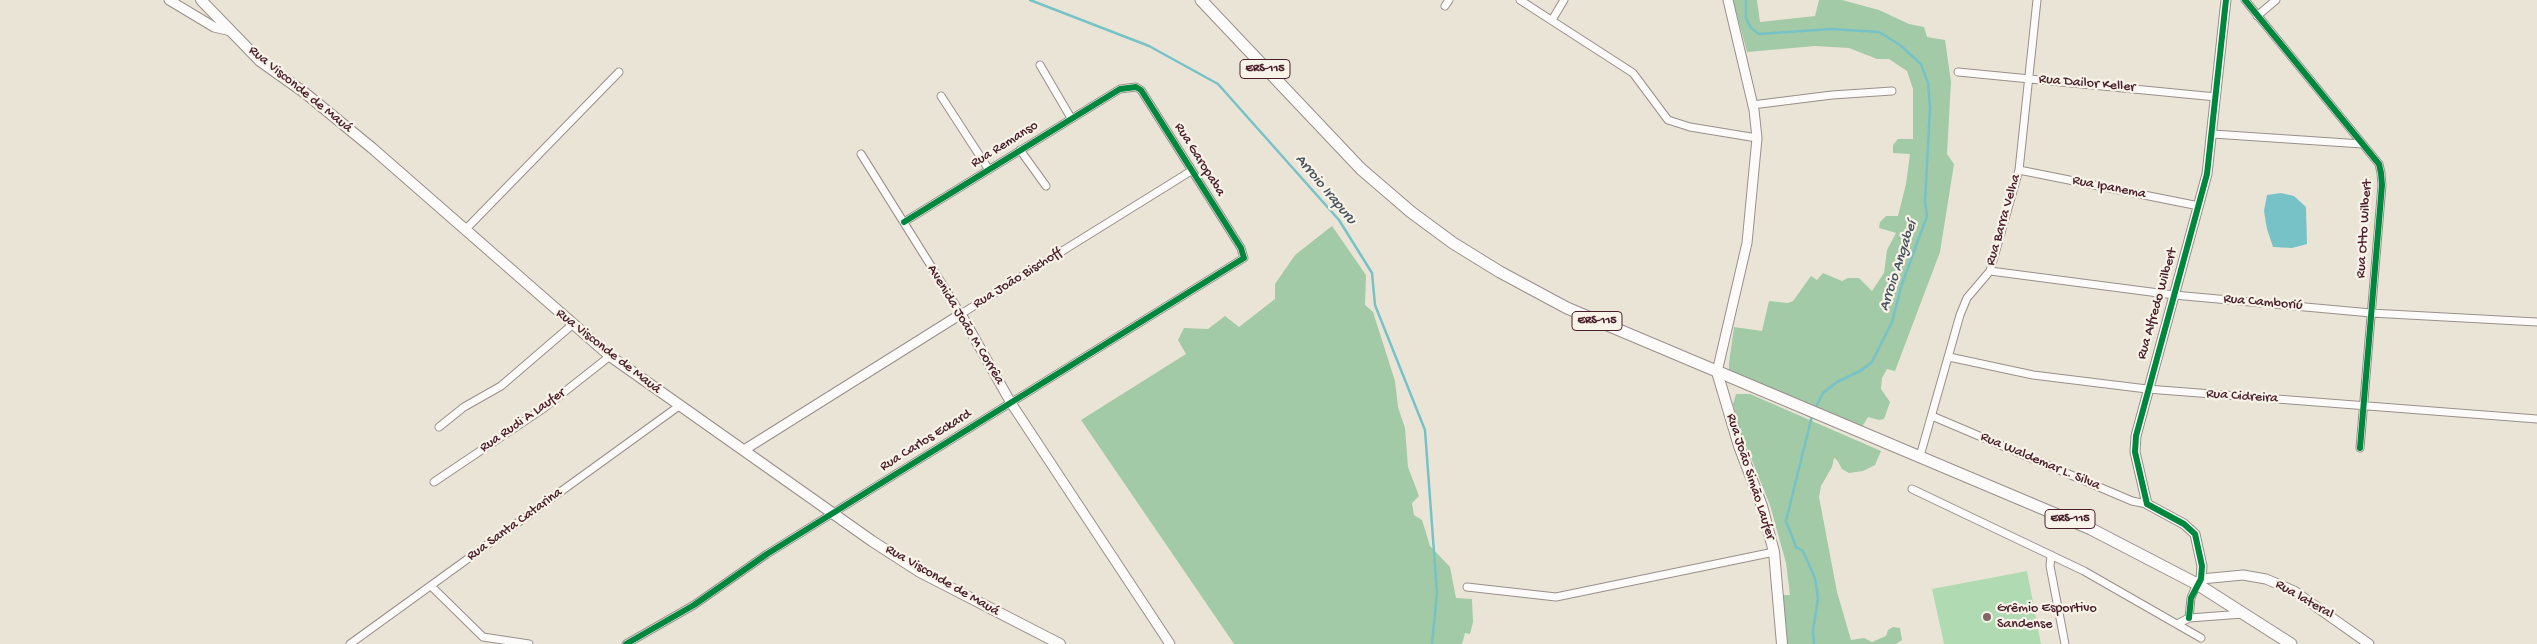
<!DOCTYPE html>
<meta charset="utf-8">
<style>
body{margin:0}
canvas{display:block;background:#eae4d7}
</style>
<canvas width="2537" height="644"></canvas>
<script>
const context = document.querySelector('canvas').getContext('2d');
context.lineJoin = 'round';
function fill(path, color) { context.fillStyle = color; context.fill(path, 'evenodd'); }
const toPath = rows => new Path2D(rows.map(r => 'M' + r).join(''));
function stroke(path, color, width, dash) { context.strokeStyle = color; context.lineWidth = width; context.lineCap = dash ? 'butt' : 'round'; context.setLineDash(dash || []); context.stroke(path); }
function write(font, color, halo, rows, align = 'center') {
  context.font = font + ' "Gochi Hand",sans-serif'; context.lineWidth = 4.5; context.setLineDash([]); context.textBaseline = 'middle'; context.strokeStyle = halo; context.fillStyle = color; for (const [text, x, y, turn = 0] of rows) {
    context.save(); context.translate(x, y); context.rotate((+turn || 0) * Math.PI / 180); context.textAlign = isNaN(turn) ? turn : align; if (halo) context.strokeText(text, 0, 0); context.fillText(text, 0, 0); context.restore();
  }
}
fill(toPath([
 [2027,571,2041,644,1944,644,1932,589]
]), '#b0dab2');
fill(toPath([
 [1733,0,1757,0,1760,22,1815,16,1819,0,1842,0,1879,10,1909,24,1924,27,1927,37,1945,40,1951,82,1947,154,1954,164,1940,252,1895,371,1887,369,1882,378,1881,389,1890,402,1884,419,1879,420,1868,417,1862,427,1729,370,1729,363,1734,327,1762,331,1769,301,1788,303,1793,301,1811,276,1817,280,1823,273,1842,281,1848,278,1859,278,1872,291,1884,273,1887,250,1896,233,1879,228,1880,222,1886,216,1898,216,1906,184,1910,154,1893,153,1893,145,1898,139,1913,139,1913,89,1907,71,1889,59,1877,59,1849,48,1815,46,1747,52],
 [1332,226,1366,275,1365,305,1373,312,1395,381,1398,407,1405,428,1408,467,1419,496,1412,503,1414,515,1422,520,1430,546,1450,567,1456,598,1472,599,1473,622,1470,634,1465,633,1462,644,1234,644,1081,420,1186,354,1178,340,1184,328,1208,329,1225,316,1239,327,1275,299,1275,284,1295,255],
 [1736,394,1750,394,1881,451,1875,465,1863,471,1849,473,1842,469,1837,460,1834,458,1832,467,1821,486,1819,497,1837,592,1851,640,1864,638,1872,642,1886,636,1888,630,1893,627,1900,628,1902,640,1896,644,1787,644,1783,595,1790,595,1786,563,1770,505,1741,433,1733,404]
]), '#a2caa6');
fill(toPath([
 [2281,193,2294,196,2306,207,2307,244,2292,248,2273,247,2267,229,2264,211,2267,195]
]), '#77c2c7');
stroke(toPath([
 [1030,0,1149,46,1218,84,1339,220,1372,273,1375,305,1425,430,1437,593,1432,644],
 [1746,0,1746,18,1751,28,1759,34,1831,29,1879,32,1900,45,1921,64,1928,83,1930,108,1925,202,1927,216,1902,284,1892,322,1872,362,1862,370,1837,382,1823,393,1815,409],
 [1812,416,1786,521,1796,547,1803,551,1815,578,1818,598,1813,631,1814,644]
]), '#77c2c7', 2.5);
const minor = toPath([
 [1520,0,1633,73,1668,120,1690,127,1757,138],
 [2245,0,2379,164,2381,173,2382,185,2360,448],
 [1445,6,1449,0],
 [2257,16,2276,0],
 [1552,20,1564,0],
 [1040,65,1071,118],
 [1958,72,2216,97],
 [941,96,989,170],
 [1752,105,1832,95,1892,91],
 [2213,134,2362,144],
 [1020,150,1046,186],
 [861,154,961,314,1191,171],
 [2019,170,2199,206],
 [465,230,619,72],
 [1990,271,2174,295,2371,313,2537,322],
 [1949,357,2033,375,2147,389,2537,419],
 [1932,416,2132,501,2147,504],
 [439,427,464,407,501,386,572,325],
 [1920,456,1960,315,1967,298,1990,271,2019,170,2037,0],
 [434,482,544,408,610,356],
 [1912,489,2084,571,2201,638],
 [2051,555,2050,566,2065,644],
 [431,586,483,637,529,644],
 [1467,587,1556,597,1774,552],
 [2189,618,2191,598,2197,584],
 [2177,624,2189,618,2243,614],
 [350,644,679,406],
 [626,644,694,605,767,554,1244,258,1241,248,1141,90,1136,87,1120,89,904,222]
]);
const tertiary = toPath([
 [169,0,214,27,231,31],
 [1717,372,1747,243,1757,138,1754,110,1728,0],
 [744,450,961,314,1011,403,1170,644],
 [2201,579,2243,575,2266,579,2294,591,2369,644],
 [2197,584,2201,579,2202,566,2195,534,2184,524,2147,504,2135,452,2136,436,2207,174,2226,0]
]);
const secondary = toPath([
 [201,0,260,61,305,93,372,148,610,356,872,541,920,572,1060,644],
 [1717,372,1739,446,1762,506,1774,552,1782,644]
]);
const primary = toPath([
 [1201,0,1361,169,1411,212,1453,243,1500,272,1567,308,2091,529,2197,584,2291,644]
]);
stroke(minor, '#998f8b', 9);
stroke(tertiary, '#998f8b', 11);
stroke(secondary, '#998f8b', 12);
stroke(primary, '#998f8b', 13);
stroke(minor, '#fcfbf9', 7);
stroke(tertiary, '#fcfbf9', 9);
stroke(secondary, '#fcfbf9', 10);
stroke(primary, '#fcfbf9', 11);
stroke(toPath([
 [2245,0,2379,164,2381,173,2382,185,2360,448],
 [2189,618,2191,598,2201,579,2202,566,2195,534,2184,524,2147,504,2135,452,2136,436,2207,174,2226,0],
 [626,644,694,605,767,554,1244,258,1241,248,1141,90,1136,87,1120,89,904,222]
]), '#00873e', 6);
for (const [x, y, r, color] of [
 [1987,617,5,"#826467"]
]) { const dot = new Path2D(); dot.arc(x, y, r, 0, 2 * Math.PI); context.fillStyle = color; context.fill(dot); stroke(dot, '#f7f3e8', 2); }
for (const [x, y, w] of [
 [1265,69,50],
 [1597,321,50],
 [2070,519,50]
]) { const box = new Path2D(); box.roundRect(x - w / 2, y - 9.5, w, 19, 4); context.fillStyle = '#f7f3e8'; context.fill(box); stroke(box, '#4a1f2b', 1); }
write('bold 12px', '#4a1f2b', null, [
 ["ERS-115",1265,69],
 ["ERS-115",1597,321],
 ["ERS-115",2070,519]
]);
write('14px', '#4a1f2b', '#f7f3e8', [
 ["Rua Dailor Keller",2087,84,5],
 ["Rua Visconde de Mauá",300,90,39],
 ["Rua Remanso",1005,145,-32],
 ["Rua Garopaba",1199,160,58],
 ["Rua Ipanema",2109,188,11],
 ["Rua Barra Velha",2004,220,-74],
 ["Rua Otto Wilbert",2365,229,-86],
 ["Rua João Bischoff",1018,279,-32],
 ["Rua Camboriú",2263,303,5],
 ["Rua Alfredo Wilbert",2158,304,-74],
 ["Avenida João M Corrêa",965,325,59],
 ["Rua Visconde de Mauá",608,352,38],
 ["Rua Cidreira",2242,397,4],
 ["Rua Rudi A Laufer",523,421,-35],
 ["Rua Carlos Eckard",926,441,-32],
 ["Rua Waldemar L. Silva",2040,462,23],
 ["Rua João Simão Laufer",1750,477,72],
 ["Rua Santa Catarina",515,525,-36],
 ["Rua Visconde de Mauá",942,581,30],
 ["Rua lateral",2304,600,30]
]);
write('14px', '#4a1f2b', '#f7f3e8', [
 ["Grêmio Esportivo",1997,609],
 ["Sandense",1997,625]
], 'left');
write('italic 15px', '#49535f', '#f7f3e8', [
 ["Arroio Irapuru",1325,190,50],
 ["Arroio Angabeí",1899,266,-72]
]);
</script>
